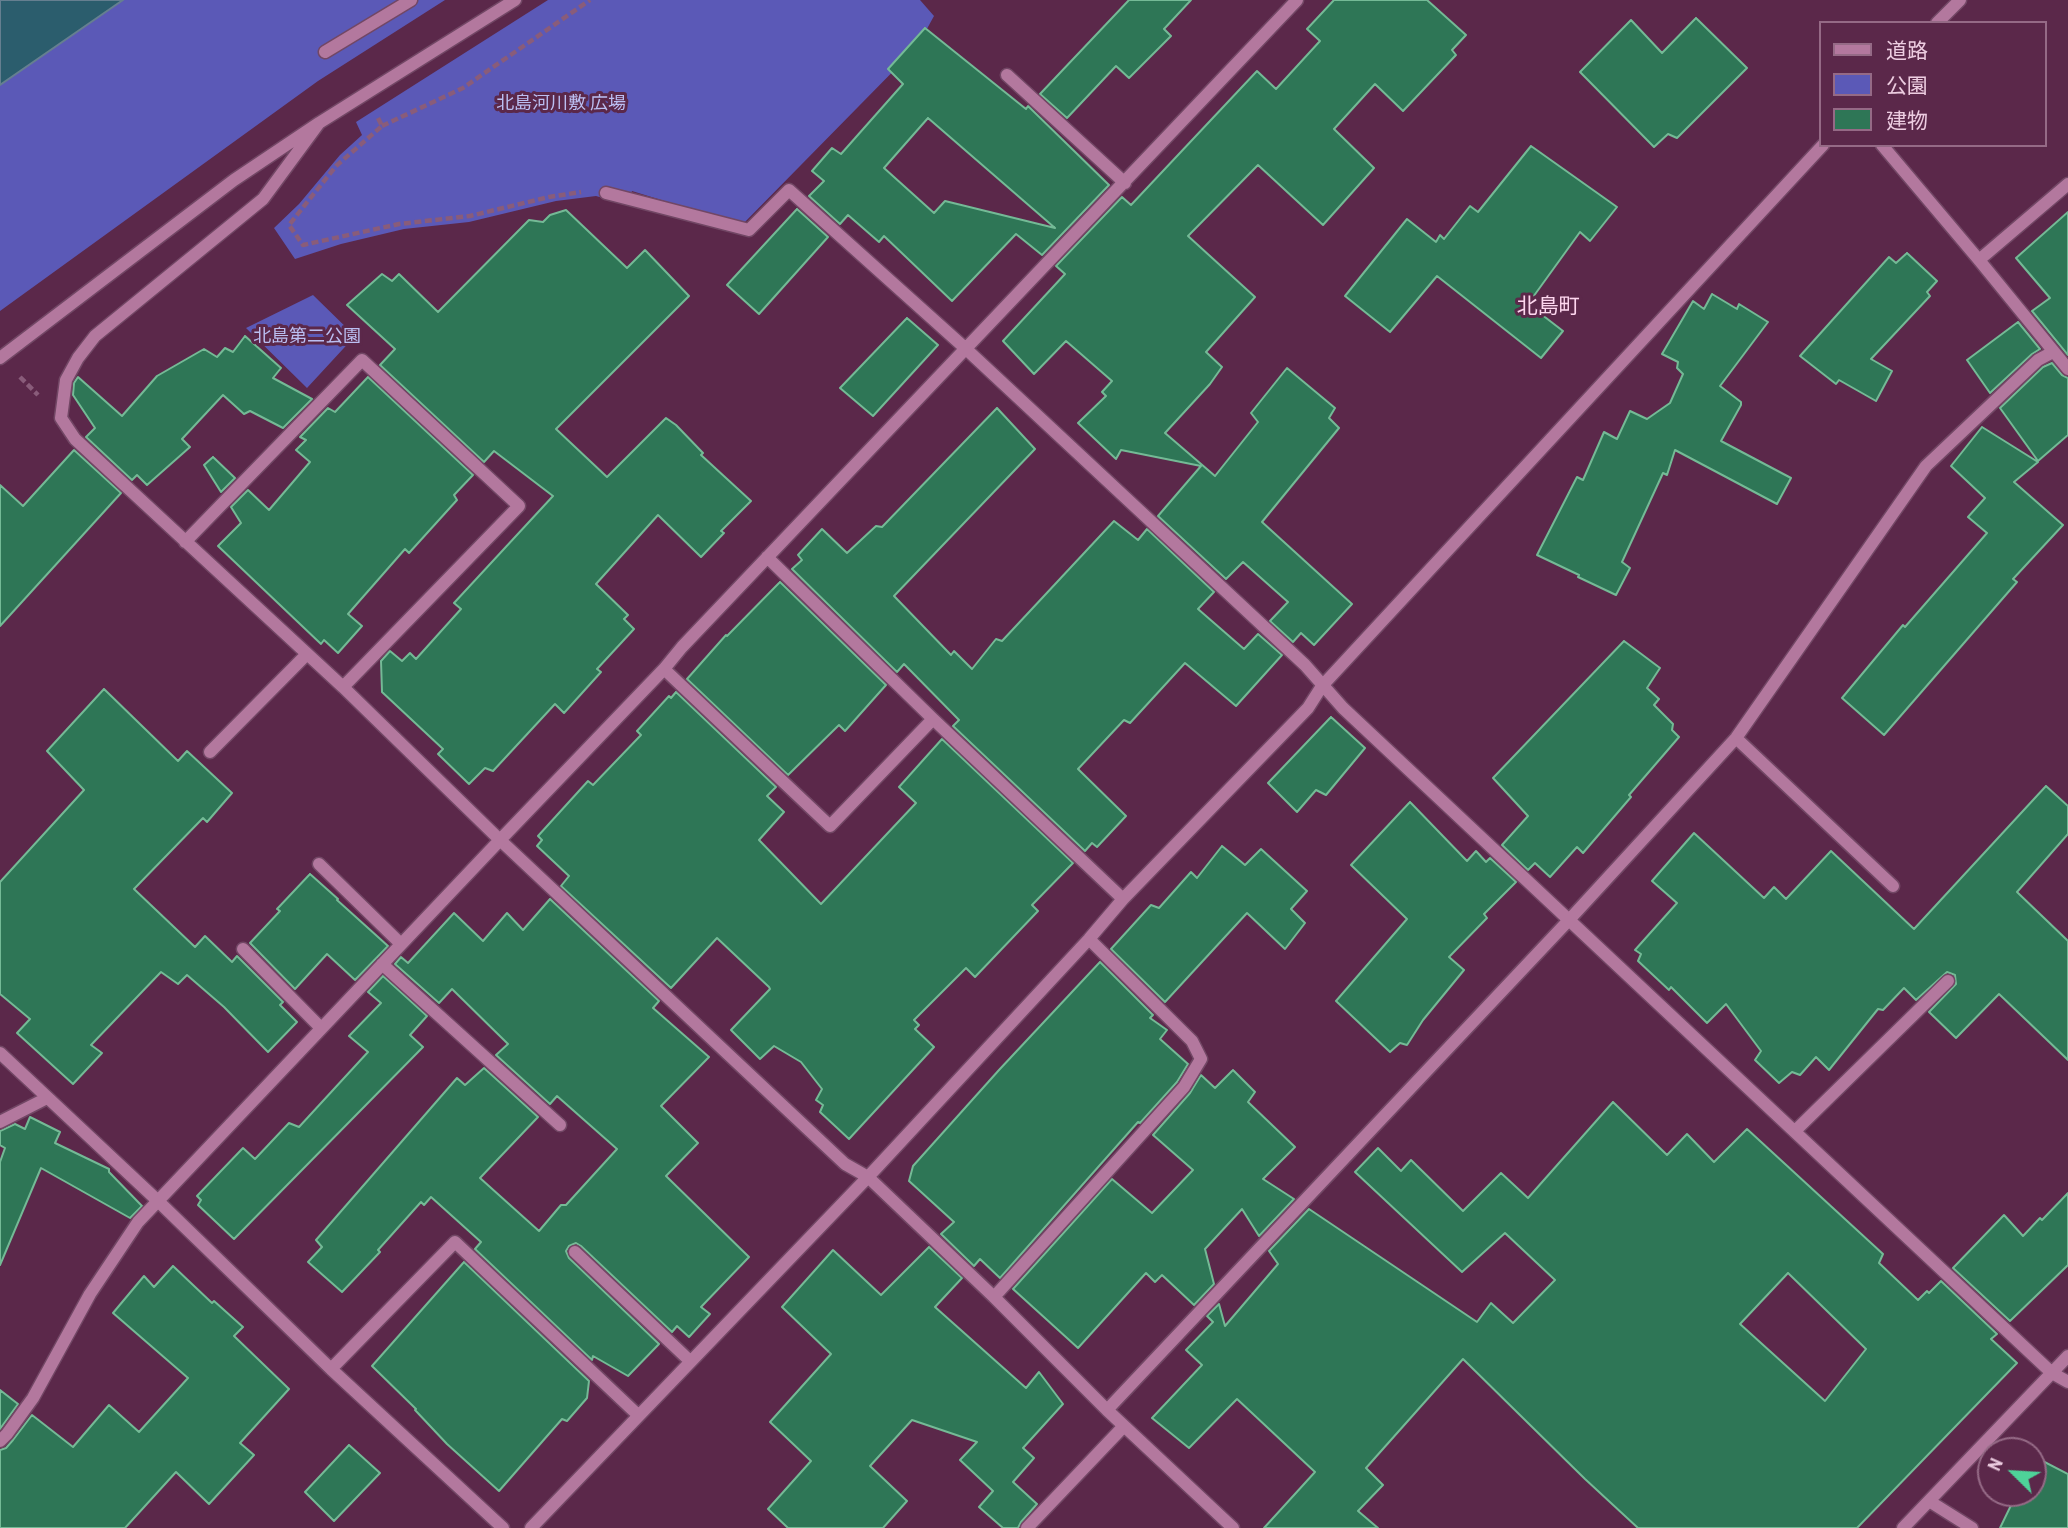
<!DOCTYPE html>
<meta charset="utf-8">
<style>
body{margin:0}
#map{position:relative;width:2068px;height:1528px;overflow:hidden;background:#5b284a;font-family:"Archivo Narrow","Noto Sans JP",sans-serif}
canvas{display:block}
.legend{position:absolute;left:1819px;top:21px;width:228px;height:126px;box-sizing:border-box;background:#5b284a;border:2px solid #956a86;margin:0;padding:9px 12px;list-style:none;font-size:21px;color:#edcde1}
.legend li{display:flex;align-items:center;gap:14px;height:35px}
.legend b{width:35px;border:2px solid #956a86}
.north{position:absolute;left:1977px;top:1437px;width:70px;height:70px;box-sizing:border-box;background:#5b284a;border:2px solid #956a86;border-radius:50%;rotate:294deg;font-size:19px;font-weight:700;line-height:28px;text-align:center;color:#edcde1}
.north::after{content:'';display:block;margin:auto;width:24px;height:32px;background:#4ed399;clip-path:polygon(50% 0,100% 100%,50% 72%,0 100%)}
</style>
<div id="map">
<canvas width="2068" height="1528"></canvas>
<ul class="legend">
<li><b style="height:9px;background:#b3789e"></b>道路</li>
<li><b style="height:19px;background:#5b59b7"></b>公園</li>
<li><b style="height:19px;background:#2e7656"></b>建物</li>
</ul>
<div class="north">N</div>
</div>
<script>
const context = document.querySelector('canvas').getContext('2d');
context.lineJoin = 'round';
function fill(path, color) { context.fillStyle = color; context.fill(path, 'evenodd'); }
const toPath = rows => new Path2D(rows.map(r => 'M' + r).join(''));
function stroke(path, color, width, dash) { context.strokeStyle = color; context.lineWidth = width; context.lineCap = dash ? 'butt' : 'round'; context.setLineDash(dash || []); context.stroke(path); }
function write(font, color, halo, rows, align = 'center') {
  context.font = font + ' "Archivo Narrow","Noto Sans JP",sans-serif'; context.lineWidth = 6; context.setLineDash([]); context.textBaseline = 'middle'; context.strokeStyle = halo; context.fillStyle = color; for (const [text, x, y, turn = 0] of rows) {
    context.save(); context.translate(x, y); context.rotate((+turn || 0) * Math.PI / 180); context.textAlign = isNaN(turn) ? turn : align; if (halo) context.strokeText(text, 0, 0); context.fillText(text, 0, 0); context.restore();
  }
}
fill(toPath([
 [123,0,445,0,318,81,0,311,0,85],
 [548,0,920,0,934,16,917,47,742,225,632,191,627,205,596,196,556,201,469,222,404,229,341,244,295,259,274,228,299,204,340,155,362,135,356,122],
 [313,295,355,336,307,388,246,328]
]), '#5b59b7');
const water = toPath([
 [0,0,123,0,0,85,0,0]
]);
fill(water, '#2b5d6d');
stroke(water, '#657f90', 2);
const building = toPath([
 [1129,0,1191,0,1164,29,1171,36,1129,78,1116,66,1067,118,1040,94,1129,0],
 [1334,0,1427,0,1466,35,1452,50,1456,55,1403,111,1375,84,1334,129,1374,168,1323,225,1258,165,1188,236,1255,297,1206,352,1222,367,1210,384,1165,433,1215,476,1258,422,1251,413,1287,368,1335,408,1329,418,1339,428,1262,522,1352,604,1314,645,1301,633,1293,642,1270,621,1288,602,1243,562,1226,579,1158,516,1201,466,1121,450,1116,459,1078,423,1106,396,1102,392,1112,381,1066,341,1034,374,1003,341,1065,274,1056,266,1122,197,1131,205,1257,71,1276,89,1320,41,1307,29,1334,0],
 [1696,18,1747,68,1677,138,1668,134,1654,147,1580,72,1631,20,1662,53,1696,18],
 [925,28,1026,109,1028,106,1109,185,1042,255,1016,234,952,301,884,236,879,242,848,215,840,224,809,196,824,181,812,171,832,148,841,154,903,84,888,69,925,28],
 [928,118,1055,228,945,201,934,213,884,168,928,118],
 [1531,146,1617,207,1590,241,1580,232,1528,304,1563,331,1541,358,1437,276,1390,332,1345,296,1407,219,1436,242,1440,235,1444,239,1470,206,1478,212,1531,146],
 [797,209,828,237,759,314,727,285,797,209],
 [566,210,627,268,645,250,689,296,556,429,607,477,666,418,676,425,703,453,701,455,751,501,721,531,724,533,701,557,658,515,596,584,628,615,624,619,634,629,597,669,601,672,564,713,555,704,493,771,485,768,469,784,438,754,443,749,382,692,381,661,390,651,402,661,410,653,416,659,461,609,454,603,553,496,494,451,484,462,380,365,395,349,347,305,382,274,392,281,399,274,438,312,529,220,543,222,550,215,566,210],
 [2068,212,2068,355,2032,311,2050,298,2016,258,2068,212],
 [1907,253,1937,281,1927,292,1930,296,1871,359,1892,371,1876,401,1839,380,1836,384,1800,356,1889,257,1896,263,1907,253],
 [1712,294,1737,309,1739,304,1768,322,1720,386,1741,402,1741,405,1721,441,1791,478,1777,504,1675,450,1667,475,1663,473,1622,562,1630,568,1616,595,1578,577,1579,575,1537,555,1577,477,1583,480,1604,432,1617,439,1630,411,1647,419,1670,403,1683,374,1677,368,1678,362,1662,354,1693,301,1704,309,1712,294],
 [907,318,938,345,873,416,840,388,907,318],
 [2018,322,2040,349,2032,354,1990,393,1967,360,2018,322],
 [245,336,281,368,273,378,312,399,283,428,250,411,244,414,223,395,182,439,190,447,147,485,137,475,132,480,86,437,95,428,73,395,74,383,78,377,122,416,157,376,204,349,217,357,225,348,233,352,245,336],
 [2052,363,2062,375,2068,378,2068,435,2038,461,2000,408,2043,367,2052,363],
 [368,377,473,475,454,495,457,500,409,553,405,549,348,614,362,626,338,653,324,640,321,644,218,546,241,523,231,507,248,490,269,510,310,462,296,450,306,440,300,437,328,408,335,412,368,377],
 [997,408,1035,449,894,596,951,655,954,651,972,669,996,639,1002,641,1114,521,1138,540,1147,529,1214,592,1198,609,1244,649,1258,634,1282,655,1236,706,1185,663,1130,723,1124,720,1078,769,1126,816,1097,847,1092,843,1085,851,953,726,959,720,904,664,897,672,792,569,802,560,798,555,822,529,847,553,876,526,882,527,997,408],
 [1982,427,2038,462,2014,482,2063,525,2013,579,2017,582,1884,735,1842,698,1903,625,1905,627,1987,533,1968,517,1985,498,1951,466,1982,427],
 [74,450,121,493,0,626,0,485,23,506,74,450],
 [213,457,235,478,221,492,204,465,213,457],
 [780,582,886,685,845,731,839,725,788,775,687,679,726,635,727,636,780,582],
 [1624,641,1660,668,1647,688,1659,699,1654,705,1673,724,1672,730,1679,737,1629,795,1631,797,1583,853,1577,847,1550,877,1535,863,1528,870,1502,845,1528,816,1493,778,1624,641],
 [104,689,178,761,187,751,232,793,207,822,203,818,134,889,195,947,205,936,232,962,237,956,283,1002,280,1005,297,1022,268,1052,224,1007,187,975,178,984,161,972,91,1045,102,1053,73,1084,17,1033,30,1019,0,994,0,882,84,790,47,751,104,689],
 [676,692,776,787,767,796,784,812,759,840,821,904,916,803,899,787,942,739,1073,863,1032,905,1038,911,975,977,966,968,914,1020,919,1025,915,1029,934,1047,849,1139,820,1112,823,1105,816,1100,822,1089,801,1062,774,1046,760,1059,731,1030,770,989,769,987,717,938,671,988,561,886,569,876,537,846,542,840,538,836,588,781,593,785,641,735,637,731,669,696,671,698,676,692],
 [1331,717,1365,748,1326,795,1316,790,1297,812,1268,783,1331,717],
 [2046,786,2068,806,2068,834,2017,892,2068,941,2068,1060,1999,994,1956,1038,1929,1012,1956,984,1955,975,1947,972,1916,1000,1904,988,1883,1010,1878,1009,1829,1070,1816,1057,1800,1075,1792,1072,1779,1083,1755,1060,1761,1051,1726,1004,1707,1023,1671,987,1669,990,1638,961,1641,954,1635,950,1677,903,1652,881,1694,833,1764,898,1774,887,1786,899,1831,851,1914,929,2046,786],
 [1410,802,1467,861,1476,851,1486,862,1490,858,1516,882,1484,914,1487,918,1449,957,1464,970,1423,1020,1407,1045,1400,1043,1390,1052,1336,1001,1407,919,1351,865,1410,802],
 [1222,846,1245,865,1261,849,1307,891,1291,909,1305,923,1285,949,1247,913,1165,1002,1111,949,1151,905,1159,908,1191,872,1197,878,1222,846],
 [310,874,338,899,337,900,388,946,355,980,327,954,295,989,250,943,280,911,277,909,310,874],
 [550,899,659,1001,653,1008,709,1057,661,1106,698,1143,666,1176,749,1257,701,1307,710,1314,689,1337,677,1326,672,1332,581,1246,576,1243,569,1246,566,1251,569,1258,659,1344,628,1376,593,1356,592,1360,475,1249,481,1242,431,1197,424,1205,421,1202,378,1250,380,1252,342,1292,308,1262,322,1247,316,1240,457,1078,465,1085,484,1068,538,1117,480,1178,539,1231,561,1205,566,1205,617,1149,557,1096,550,1104,496,1055,508,1044,452,989,439,1003,395,964,401,957,408,963,454,913,483,941,507,913,523,930,550,899],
 [1100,962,1153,1015,1150,1018,1167,1030,1160,1039,1188,1064,1177,1082,1140,1123,1138,1122,1000,1278,980,1259,974,1266,941,1234,954,1222,909,1181,913,1166,999,1070,1100,962],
 [383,976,427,1016,410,1035,423,1047,234,1239,198,1205,201,1200,197,1196,243,1148,255,1159,289,1123,299,1127,368,1052,349,1036,381,1003,368,992,383,976],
 [1233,1070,1255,1092,1248,1102,1295,1147,1263,1179,1294,1199,1259,1236,1242,1209,1205,1249,1214,1284,1194,1305,1162,1275,1155,1282,1146,1273,1078,1348,1013,1289,1112,1179,1152,1213,1193,1170,1153,1135,1190,1093,1201,1075,1215,1088,1233,1070],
 [1613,1102,1667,1155,1687,1134,1714,1162,1747,1129,1883,1254,1879,1263,1918,1300,1927,1291,1929,1293,1941,1281,1997,1334,1991,1339,2017,1363,1857,1528,1638,1528,1585,1479,1463,1359,1366,1468,1383,1485,1358,1511,1378,1528,1264,1528,1315,1472,1237,1399,1189,1448,1152,1418,1202,1365,1186,1350,1213,1322,1207,1316,1219,1304,1225,1326,1278,1264,1269,1251,1309,1209,1477,1322,1491,1303,1513,1323,1555,1280,1505,1233,1462,1272,1355,1172,1378,1148,1401,1171,1411,1160,1463,1211,1501,1173,1528,1198,1613,1102],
 [1788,1273,1866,1349,1825,1401,1740,1324,1788,1273],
 [30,1117,60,1132,55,1143,109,1169,109,1172,142,1206,130,1218,41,1168,0,1265,0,1162,5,1148,0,1145,0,1131,15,1124,25,1129,30,1117],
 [2068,1193,2068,1265,2010,1321,1953,1268,2004,1215,2023,1236,2040,1218,2042,1220,2068,1193],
 [929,1247,962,1278,935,1307,1026,1388,1039,1372,1063,1404,1023,1448,1034,1458,1013,1482,1037,1504,1021,1522,1018,1528,1003,1528,979,1507,993,1491,960,1460,977,1442,912,1420,870,1466,907,1501,883,1528,788,1528,768,1509,811,1461,770,1422,831,1354,782,1307,833,1250,881,1295,929,1247],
 [464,1262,589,1381,587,1398,567,1421,562,1419,499,1491,447,1444,415,1410,416,1409,372,1366,464,1262],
 [173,1266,212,1303,214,1301,243,1327,234,1336,289,1389,240,1443,254,1455,209,1504,176,1472,125,1528,0,1528,0,1450,6,1448,13,1440,32,1415,73,1447,109,1405,139,1432,188,1378,113,1313,144,1276,154,1287,173,1266],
 [0,1390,18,1404,0,1429,0,1390],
 [349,1445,380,1473,334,1521,305,1492,349,1445],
 [2033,1456,2068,1474,2068,1528,2000,1528,2017,1493,2033,1493,2033,1456]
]);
fill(building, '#2e7656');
stroke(building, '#74ba96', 2);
const minor = toPath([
 [1937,23,1960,0],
 [325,52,411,0],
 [1007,75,1125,183],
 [319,123,263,199,95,336,78,358,66,380,61,418,75,439,343,687,500,840,845,1164,868,1177,994,1297,1107,1410,1233,1528],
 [1882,145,1979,260,2068,369],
 [606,193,749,230,789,190,965,348,1305,665,1343,708,2052,1373,2068,1382],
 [1979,260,2068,184],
 [0,358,234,180,319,123,515,0],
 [185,542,362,360,519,506,343,687],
 [767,557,933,719,1123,899],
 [664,669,830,826,933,719],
 [1736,738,1893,886],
 [210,752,307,654],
 [319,864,401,944],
 [243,949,321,1028],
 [382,964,560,1125],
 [0,1053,158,1201,331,1369,503,1528],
 [0,1122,47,1098],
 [1795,1131,1948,981],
 [575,1252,690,1361],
 [994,1297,1184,1087,1201,1059,1192,1041,1089,939],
 [331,1369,455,1242,638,1415],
 [1107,1410,1569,920,1736,738,1926,466,2038,360,2053,352],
 [0,1441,7,1434,33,1398,90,1294,138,1222,500,840,664,669,682,647,1297,0],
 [1929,1501,1972,1528],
 [531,1528,868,1177,1089,939,1123,899,1308,708,1322,686,1823,145],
 [1027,1528,1124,1426],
 [1903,1528,2068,1356]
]);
stroke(minor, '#724765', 15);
stroke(toPath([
 [378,118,382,126,336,166,289,225,303,245,399,224,470,216,549,197,581,192],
 [382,126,463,88,590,0],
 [20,377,38,395]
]), '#895c7a', 4.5, [7, 3.5]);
stroke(minor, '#b3789e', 12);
write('18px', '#bbbff2', '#5b284a', [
 ["北島河川敷 広場",561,104],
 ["北島第二公園",307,337]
]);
write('21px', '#fdd6ee', '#5b284a', [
 ["北島町",1548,307]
]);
</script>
